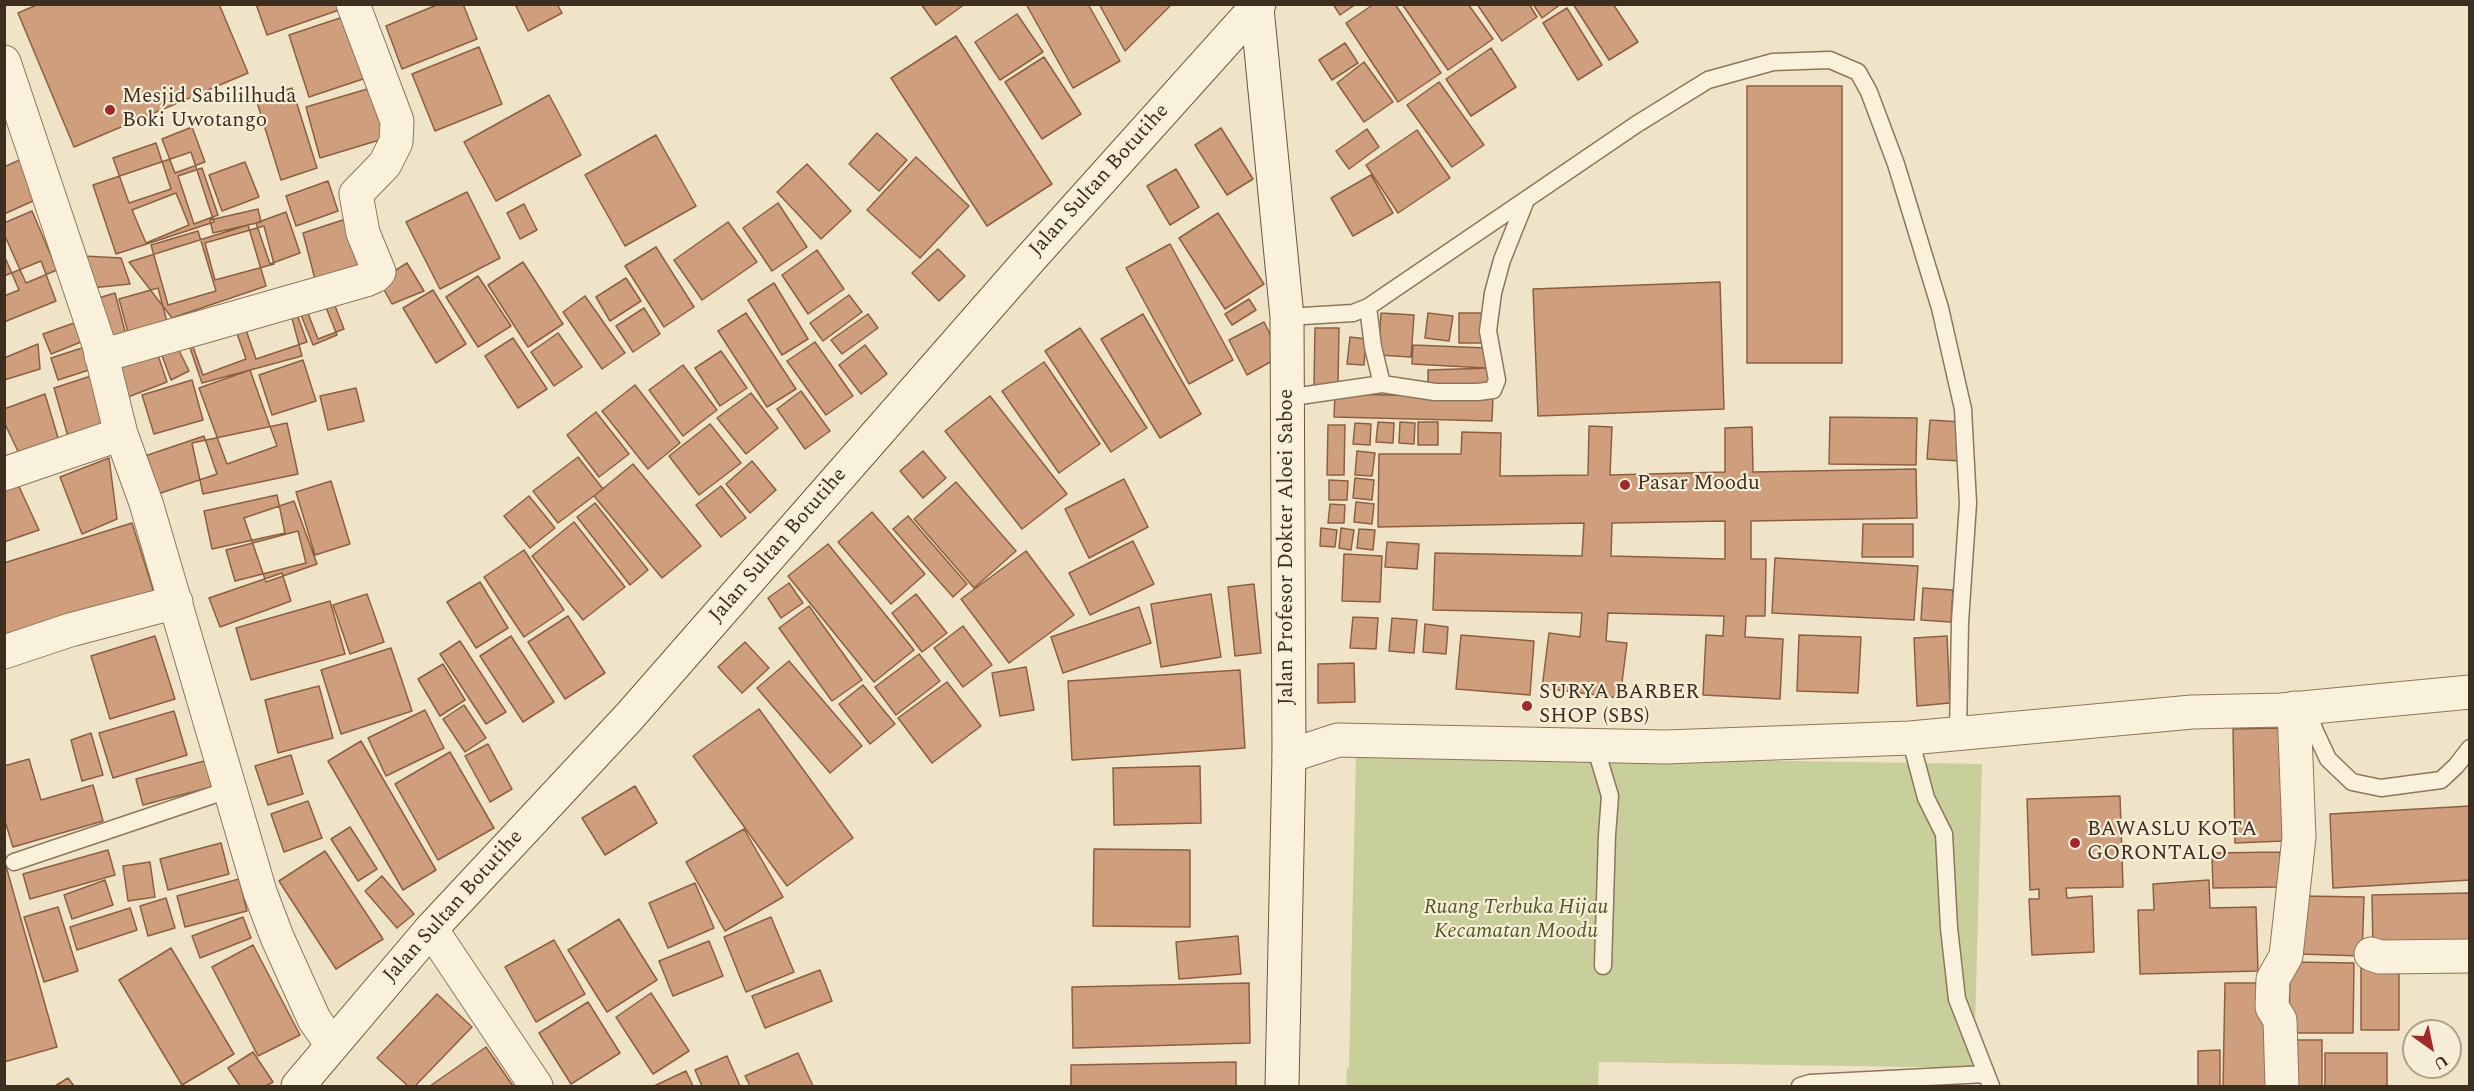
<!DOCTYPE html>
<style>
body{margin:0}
#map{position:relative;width:2474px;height:1091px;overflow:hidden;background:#f0e4c8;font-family:Spectral,serif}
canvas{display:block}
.frame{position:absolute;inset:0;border:6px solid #3d2e20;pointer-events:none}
.north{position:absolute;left:2402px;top:1019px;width:60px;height:60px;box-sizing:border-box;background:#f7eed8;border:2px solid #ada18e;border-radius:50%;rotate:147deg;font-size:16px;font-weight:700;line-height:24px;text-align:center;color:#3d2e20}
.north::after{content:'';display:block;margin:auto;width:21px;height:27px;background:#9e2a2b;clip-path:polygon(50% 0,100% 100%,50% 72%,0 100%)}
</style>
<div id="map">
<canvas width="2474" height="1091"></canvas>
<div class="frame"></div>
<div class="north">U</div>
</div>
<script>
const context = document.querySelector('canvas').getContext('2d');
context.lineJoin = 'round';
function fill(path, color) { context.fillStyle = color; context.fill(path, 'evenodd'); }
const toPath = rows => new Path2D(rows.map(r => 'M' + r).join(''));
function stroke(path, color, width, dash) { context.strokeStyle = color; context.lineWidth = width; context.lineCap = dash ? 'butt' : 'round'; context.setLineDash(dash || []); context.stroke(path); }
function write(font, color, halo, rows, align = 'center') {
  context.font = font + ' Spectral,serif'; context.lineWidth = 4.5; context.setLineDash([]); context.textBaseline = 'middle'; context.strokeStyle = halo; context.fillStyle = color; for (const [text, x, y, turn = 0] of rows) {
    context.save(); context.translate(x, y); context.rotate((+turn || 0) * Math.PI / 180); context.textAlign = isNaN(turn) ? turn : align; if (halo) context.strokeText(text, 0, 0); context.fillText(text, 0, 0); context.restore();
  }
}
fill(toPath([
 [1356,754,1982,764,1974,1068,1599,1062,1598,1086,1346,1086,1347,1068,1349,1068]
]), '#c9cf9b');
const building = toPath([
 [39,4,219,4,248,73,74,147,18,13,39,4],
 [256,4,338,4,339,10,267,35,256,4],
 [439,4,463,4,477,39,402,69,386,26,439,4],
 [515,4,557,4,562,13,528,31,515,4],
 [921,4,965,4,936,25,921,4],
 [1026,4,1088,4,1120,61,1073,88,1026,4],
 [1099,4,1172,4,1125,51,1099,4],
 [1333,4,1356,4,1340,15,1333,4],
 [1374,4,1395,4,1441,73,1398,102,1346,23,1374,4],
 [1402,4,1468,4,1493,39,1448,70,1402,4],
 [1477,4,1529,4,1537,17,1502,41,1477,4],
 [1533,4,1561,4,1542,18,1533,4],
 [1573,4,1613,4,1638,42,1609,60,1573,4],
 [1567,8,1602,65,1578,80,1543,23,1567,8],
 [1017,14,1043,52,1000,80,975,42,1017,14],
 [349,15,369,77,309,97,289,35,349,15],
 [956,36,1052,184,987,226,891,78,956,36],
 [1345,43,1358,63,1332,80,1319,60,1345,43],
 [479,47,502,104,435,131,412,74,479,47],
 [1491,48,1516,87,1471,116,1446,79,1491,48],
 [1044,57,1081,114,1042,139,1005,82,1044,57],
 [1364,62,1393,102,1364,122,1337,83,1364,62],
 [1439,82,1484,145,1452,167,1407,105,1439,82],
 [1747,86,1842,86,1842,363,1747,363,1747,86],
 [292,88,317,168,281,180,256,99,292,88],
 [371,88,386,138,320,158,306,107,371,88],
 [549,95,581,155,496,201,464,142,549,95],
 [192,127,205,162,175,173,162,139,192,127],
 [1221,128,1253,179,1227,195,1195,145,1221,128],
 [1367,129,1379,147,1349,169,1336,151,1367,129],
 [1417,130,1450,178,1398,213,1366,165,1417,130],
 [877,133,907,160,879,191,849,164,877,133],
 [656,135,696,206,625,246,585,175,656,135],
 [156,143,171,189,129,203,113,158,156,143],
 [191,152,214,222,116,254,93,185,191,152],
 [916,157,969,206,920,258,867,210,916,157],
 [24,158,42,197,4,214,4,167,24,158],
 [245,162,259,197,222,211,209,175,245,162],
 [807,164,851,211,821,239,777,192,807,164],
 [202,168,218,215,194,224,178,176,202,168],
 [1176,169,1199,207,1170,225,1147,186,1176,169],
 [1371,175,1393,213,1353,236,1331,198,1371,175],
 [328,181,338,211,296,226,286,196,328,181],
 [467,192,500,258,440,289,406,222,467,192],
 [176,193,189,225,146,243,132,210,176,193],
 [778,203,807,247,772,271,743,228,778,203],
 [524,204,537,230,520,239,507,213,524,204],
 [258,209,261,222,213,233,210,220,258,209],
 [32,211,57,270,26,283,4,234,4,223,32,211],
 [286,212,300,253,270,264,256,223,286,212],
 [1218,213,1264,284,1225,309,1179,238,1218,213],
 [355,216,367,272,316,283,303,233,355,216],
 [728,222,757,262,702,300,674,260,728,222],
 [248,225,266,286,172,318,129,262,248,225],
 [264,226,274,264,215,280,205,243,264,226],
 [198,231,216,291,168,305,151,245,198,231],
 [1170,244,1233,360,1189,384,1126,268,1170,244],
 [656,247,694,307,664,327,625,266,656,247],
 [938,249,965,276,939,301,912,273,938,249],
 [817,250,844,289,808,314,782,275,817,250],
 [4,255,19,290,4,296,4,255],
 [83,256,121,258,130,284,91,288,83,256],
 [41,261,56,301,4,322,4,276,41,261],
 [523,262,563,324,528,347,488,285,523,262],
 [407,263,424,291,392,304,379,281,407,263],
 [478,276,511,326,478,347,446,297,478,276],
 [626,278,641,301,610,321,596,297,626,278],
 [1720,282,1724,409,1538,416,1533,289,1720,282],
 [774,283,808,339,782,355,748,300,774,283],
 [158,288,169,329,130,340,119,299,158,288],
 [433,290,466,344,436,363,403,308,433,290],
 [115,293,127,339,109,343,95,299,115,293],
 [330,293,344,329,318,339,304,303,330,293],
 [849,295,862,312,823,341,810,323,849,295],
 [585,296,625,353,602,369,563,312,585,296],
 [1249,299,1256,310,1232,325,1225,314,1249,299],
 [325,305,337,335,313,345,301,315,325,305],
 [294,306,307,342,256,359,244,324,294,306],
 [289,307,302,356,202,383,186,336,289,307],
 [644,308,660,334,633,352,616,326,644,308],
 [746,313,796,389,767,407,718,331,746,313],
 [1381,313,1414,315,1411,357,1378,355,1381,313],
 [1428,313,1453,316,1449,341,1425,338,1428,313],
 [1459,313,1483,313,1482,343,1459,343,1459,313],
 [868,314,878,328,842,354,831,340,868,314],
 [1143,314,1201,414,1160,438,1101,339,1143,314],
 [1264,322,1281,356,1247,375,1229,340,1264,322],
 [74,323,81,342,51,354,43,334,74,323],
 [235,328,246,359,203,375,192,344,235,328],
 [1080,328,1147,428,1111,452,1045,351,1080,328],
 [1315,328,1339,328,1338,386,1314,386,1315,328],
 [558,333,582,367,554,386,531,352,558,333],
 [1350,337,1366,339,1364,365,1347,364,1350,337],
 [513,338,547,389,518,408,485,356,513,338],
 [175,342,189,371,171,380,161,353,175,342],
 [815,342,853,396,826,415,787,361,815,342],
 [38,344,40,369,4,380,4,358,38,344],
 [865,345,887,374,861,394,839,365,865,345],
 [1413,345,1487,348,1486,368,1412,364,1413,345],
 [88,346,92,369,58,380,51,358,88,346],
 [721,351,747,388,720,406,695,368,721,351],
 [157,352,167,382,128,397,118,364,157,352],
 [303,360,316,401,272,415,259,375,303,360],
 [1044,362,1100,444,1059,473,1002,391,1044,362],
 [683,365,717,410,683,436,649,390,683,365],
 [1491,368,1492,387,1428,390,1428,370,1491,368],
 [250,370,277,446,227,464,199,388,250,370],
 [97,374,113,427,69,440,54,388,97,374],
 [192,380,203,420,154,434,142,395,192,380],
 [635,385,680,443,648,469,602,411,635,385],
 [356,388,364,421,328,430,320,396,356,388],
 [801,391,830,431,805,449,777,409,801,391],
 [751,393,778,428,746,454,717,418,751,393],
 [45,394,61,448,24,464,4,422,4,409,45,394],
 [1335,394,1493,397,1492,421,1334,417,1335,394],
 [990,396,1067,494,1022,529,945,431,990,396],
 [596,412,629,454,599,477,567,435,596,412],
 [1830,417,1917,418,1916,465,1829,464,1830,417],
 [1930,420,1962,422,1960,461,1927,459,1930,420],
 [1378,422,1394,423,1393,443,1376,442,1378,422],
 [1400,422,1415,423,1414,444,1399,443,1400,422],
 [1418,422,1438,422,1438,445,1418,445,1418,422],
 [287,423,298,474,203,494,192,443,287,423],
 [1355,423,1371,424,1370,445,1353,444,1355,423],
 [710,424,741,463,699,495,669,456,710,424],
 [1328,425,1345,425,1344,475,1327,475,1328,425],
 [1589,426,1612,427,1610,475,1725,472,1725,428,1752,427,1753,472,1916,469,1917,518,1751,521,1751,559,1766,559,1765,616,1746,616,1745,637,1783,639,1780,699,1703,695,1706,635,1723,636,1724,616,1608,613,1606,641,1627,643,1620,698,1542,688,1549,633,1580,637,1582,613,1433,610,1435,553,1582,556,1584,523,1378,527,1379,454,1461,454,1462,432,1501,433,1500,476,1588,475,1589,426],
 [1725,521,1725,559,1611,556,1612,523,1725,521],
 [204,436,217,474,158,494,145,456,204,436],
 [923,451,946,478,923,498,900,471,923,451],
 [1357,451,1375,453,1372,476,1355,475,1357,451],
 [578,457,603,489,558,523,533,491,578,457],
 [109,458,117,519,82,534,60,477,109,458],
 [752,461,776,490,750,513,726,484,752,461],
 [633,464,701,546,662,578,594,496,633,464],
 [15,478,39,530,4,542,4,481,15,478],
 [1355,478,1374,480,1372,500,1353,498,1355,478],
 [1124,479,1148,527,1089,558,1065,509,1124,479],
 [1329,480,1348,481,1347,500,1329,500,1329,480],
 [331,481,350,544,315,555,296,492,331,481],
 [956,482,1016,551,974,588,914,519,956,482],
 [721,486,746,518,721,537,696,505,721,486],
 [277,495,285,533,212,549,204,511,277,495],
 [529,496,555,528,530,548,504,516,529,496],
 [294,501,317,564,266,582,244,518,294,501],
 [1356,502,1374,504,1372,524,1354,522,1356,502],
 [595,503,648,570,630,585,577,517,595,503],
 [1330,504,1345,505,1344,523,1328,523,1330,504],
 [872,512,925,574,891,604,838,542,872,512],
 [908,516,967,584,953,597,893,529,908,516],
 [574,522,625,587,583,620,532,556,574,522],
 [132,523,154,593,4,641,4,563,132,523],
 [1863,524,1913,524,1913,557,1862,557,1863,524],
 [1321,528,1337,530,1335,547,1320,546,1321,528],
 [1341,528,1354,530,1351,550,1339,548,1341,528],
 [1359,529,1375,530,1373,550,1357,548,1359,529],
 [298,531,306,563,235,581,226,550,298,531],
 [1133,541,1154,584,1090,615,1069,573,1133,541],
 [1387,542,1419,544,1417,569,1385,567,1387,542],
 [828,544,914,650,874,682,788,576,828,544],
 [524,550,564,610,524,637,484,577,524,550],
 [1026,551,1074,615,1009,663,961,599,1026,551],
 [1344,554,1382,556,1380,602,1342,601,1344,554],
 [1775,558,1918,566,1914,620,1772,613,1775,558],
 [282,573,291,601,220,627,209,598,282,573],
 [480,582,508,628,476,648,447,602,480,582],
 [789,583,803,603,781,618,768,598,789,583],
 [1254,584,1261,653,1235,656,1228,587,1254,584],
 [1923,588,1953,590,1951,622,1921,620,1923,588],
 [367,594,384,642,350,654,333,605,367,594],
 [916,594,947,633,922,652,892,613,916,594],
 [1211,594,1221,657,1161,667,1151,604,1211,594],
 [330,601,345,654,251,680,236,628,330,601],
 [809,606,862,680,832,701,779,628,809,606],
 [1139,607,1151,643,1063,673,1051,637,1139,607],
 [568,616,605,673,565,699,528,642,568,616],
 [1353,617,1378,618,1376,649,1350,648,1353,617],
 [1392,618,1417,620,1414,653,1389,651,1392,618],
 [1425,624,1448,627,1446,654,1423,652,1425,624],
 [963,626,992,665,963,687,934,648,963,626],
 [1461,635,1534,641,1530,695,1456,689,1461,635],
 [1799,635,1861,637,1858,693,1797,691,1799,635],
 [155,636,175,699,110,719,91,656,155,636],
 [511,636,554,702,523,722,480,656,511,636],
 [1947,636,1950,703,1917,706,1914,638,1947,636],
 [460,641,506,712,486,724,440,654,460,641],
 [745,642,769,668,742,693,718,667,745,642],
 [391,648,412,711,341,734,321,670,391,648],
 [919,654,940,681,896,715,875,687,919,654],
 [789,661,862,746,830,773,757,688,789,661],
 [1354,663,1355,702,1318,703,1318,664,1354,663],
 [443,664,465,700,440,716,418,679,443,664],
 [1026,667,1034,710,1000,716,992,673,1026,667],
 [1240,670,1245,748,1072,760,1068,681,1240,670],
 [947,682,981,726,932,763,898,718,947,682],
 [863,685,895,724,870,744,839,704,863,685],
 [319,686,333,738,278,753,265,700,319,686],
 [464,705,486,738,465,752,443,719,464,705],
 [759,709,853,838,787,886,693,756,759,709],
 [425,710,444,748,386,776,368,738,425,710],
 [174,711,187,755,113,778,99,733,174,711],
 [2281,728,2283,841,2235,843,2233,729,2281,728],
 [91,733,103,775,82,781,71,740,91,733],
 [361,741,436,870,403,890,328,761,361,741],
 [488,744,512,789,490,802,465,756,488,744],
 [450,752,494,828,438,860,395,784,450,752],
 [291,755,303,794,268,805,255,766,291,755],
 [29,759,41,800,93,785,103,821,13,847,4,818,4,766,29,759],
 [208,760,215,786,143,805,136,779,208,760],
 [1200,766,1201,823,1114,825,1113,768,1200,766],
 [635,786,657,823,605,855,582,818,635,786],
 [2120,796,2123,887,2066,888,2067,898,2092,896,2094,952,2032,955,2029,899,2039,899,2039,889,2030,890,2027,799,2120,796],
 [308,801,322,838,284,852,271,814,308,801],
 [2470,806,2470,880,2333,888,2330,814,2470,806],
 [350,827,377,869,358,881,331,839,350,827],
 [744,829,783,897,725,931,686,862,744,829],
 [221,843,229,874,168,890,160,859,221,843],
 [1094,849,1190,850,1190,927,1093,926,1094,849],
 [108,850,115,875,30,899,23,874,108,850],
 [325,851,383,939,336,969,279,881,325,851],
 [2280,852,2281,887,2213,888,2212,853,2280,852],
 [4,859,57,1047,4,1062,4,859],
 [150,862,155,897,128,901,123,866,150,862],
 [382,876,414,914,397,928,365,891,382,876],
 [239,879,247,911,185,927,177,896,239,879],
 [105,880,113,905,72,919,64,895,105,880],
 [2209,880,2210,908,2256,907,2258,971,2140,974,2138,910,2154,910,2153,884,2209,880],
 [695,883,714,928,668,948,649,903,695,883],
 [2470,893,2470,948,2373,951,2372,895,2470,893],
 [2301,896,2364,897,2362,956,2300,954,2301,896],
 [166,898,175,928,148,936,140,906,166,898],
 [58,907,78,971,44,982,24,917,58,907],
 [130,908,137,930,77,950,70,927,130,908],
 [243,917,251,938,200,958,192,936,243,917],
 [771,917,794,972,746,992,724,937,771,917],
 [619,919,657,980,607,1012,568,950,619,919],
 [1238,936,1241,974,1179,979,1176,942,1238,936],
 [554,940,585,994,536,1022,505,967,554,940],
 [709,941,723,976,673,996,659,961,709,941],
 [253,945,300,1035,258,1056,212,967,253,945],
 [171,948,234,1054,182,1085,119,980,171,948],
 [2361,961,2399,961,2399,1030,2361,1030,2361,961],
 [2290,962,2354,963,2353,1033,2289,1033,2290,962],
 [820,970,832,1001,765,1028,752,996,820,970],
 [1249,983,1250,1043,1073,1048,1072,987,1249,983],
 [2225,983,2262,983,2262,1023,2278,1023,2277,1086,2223,1086,2225,983],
 [651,993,689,1051,653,1074,616,1017,651,993],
 [437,994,472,1027,415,1086,408,1086,377,1058,437,994],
 [588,1002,620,1053,571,1084,539,1033,588,1002],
 [2289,1040,2322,1040,2322,1086,2289,1086,2289,1040],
 [486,1047,513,1086,430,1086,486,1047],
 [2220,1050,2220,1086,2198,1086,2198,1051,2220,1050],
 [253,1052,273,1082,266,1086,240,1086,228,1068,253,1052],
 [798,1053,813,1086,750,1086,745,1076,798,1053],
 [2325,1053,2387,1053,2387,1086,2325,1086,2325,1053],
 [727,1056,740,1086,702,1086,695,1070,727,1056],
 [1236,1062,1236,1086,1071,1086,1071,1065,1236,1062],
 [686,1071,693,1086,654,1086,686,1071],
 [68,1078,74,1086,55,1086,68,1078]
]);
fill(building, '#cf9f7d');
stroke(building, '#8d5f41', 1.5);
const lane = toPath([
 [1368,307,1373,347,1382,384],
 [1287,317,1353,313,1368,307,1637,124,1708,80,1773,62,1830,60,1858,72,1869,92,1896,164,1940,308,1963,409,1968,503,1960,622,1958,733],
 [1286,398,1382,384,1435,392,1478,392,1493,390,1497,380,1488,331,1493,293,1502,260,1526,200],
 [2308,707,2314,729,2328,759,2352,782,2381,788,2441,780,2456,766,2470,748],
 [1910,738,1926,798,1944,834,1949,928,1957,999,1991,1086],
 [1595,746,1610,796,1607,835,1603,966],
 [14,862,231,789],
 [1800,1086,1810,1083,1986,1074]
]);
const street = toPath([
 [4,62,99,345,121,434,146,503,260,892,277,937,314,1019,332,1045],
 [101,356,366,280,375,276,379,272,363,233,356,194,385,164,396,142,397,121,353,4],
 [4,474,121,434],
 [4,652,70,630,176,602],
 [1289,756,1338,740,1665,747,1910,738,2192,712,2281,710,2470,692],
 [431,929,536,1086],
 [2371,954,2380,957,2470,956],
 [2282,1086,2280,1020,2272,1007,2273,979,2286,956,2299,837,2294,708]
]);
const secondary = toPath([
 [1257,8,1287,317,1289,756,1282,1086],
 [298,1086,431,929,629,717,1030,259,1259,4]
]);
stroke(lane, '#8d765c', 19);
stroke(street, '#8d765c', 35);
stroke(secondary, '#6f573f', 35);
stroke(lane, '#faf1dc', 16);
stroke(street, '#faf1dc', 33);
stroke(secondary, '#faf1dc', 33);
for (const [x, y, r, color] of [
 [110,110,6,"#9e2a2b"],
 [1625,485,6,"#9e2a2b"],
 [1527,706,6,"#9e2a2b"],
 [2075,843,6,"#9e2a2b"]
]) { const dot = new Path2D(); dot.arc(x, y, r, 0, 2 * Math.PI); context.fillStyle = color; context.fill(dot); stroke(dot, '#f7eed8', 2); }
write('21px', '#3d2e20', '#f7eed8', [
 ["Mesjid Sabililhuda",122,98],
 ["Boki Uwotango",122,122],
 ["Pasar Moodu",1637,485],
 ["SURYA BARBER",1539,694],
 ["SHOP (SBS)",1539,718],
 ["BAWASLU KOTA",2087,831],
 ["GORONTALO",2087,855]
], 'left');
write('21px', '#3d2e20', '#f7eed8', [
 ["Jalan Sultan Botutihe",1100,181,-48],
 ["Jalan Sultan Botutihe",779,546,-49],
 ["Jalan Profesor Dokter Aloei Saboe",1288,547,-90],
 ["Jalan Sultan Botutihe",454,907,-48]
]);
write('italic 21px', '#4d5a26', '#f7eed8', [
 ["Ruang Terbuka Hijau",1516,909],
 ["Kecamatan Moodu",1516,933]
]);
</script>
